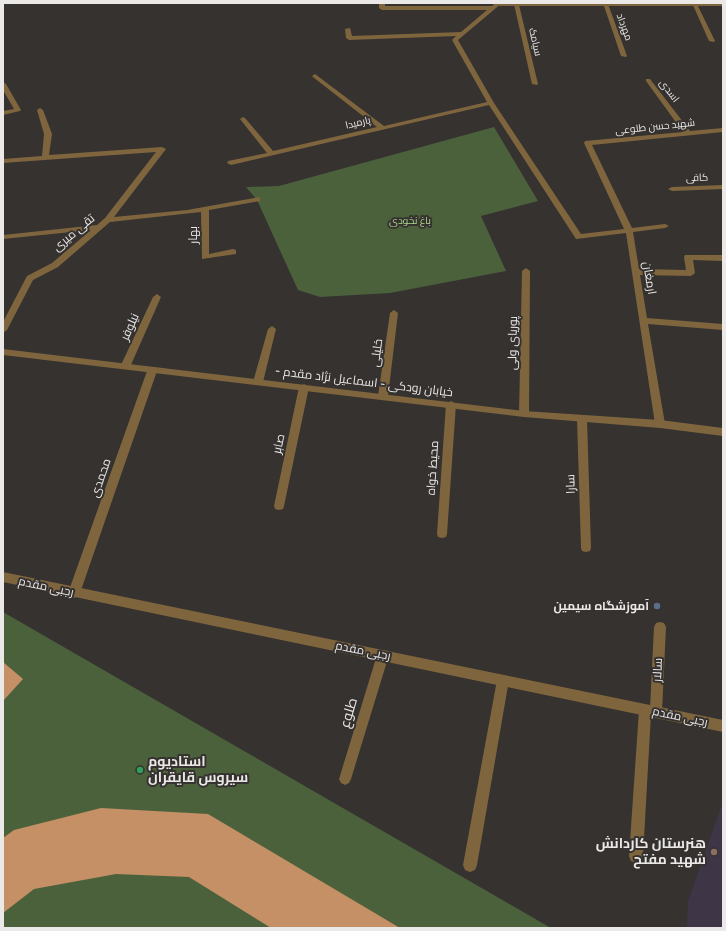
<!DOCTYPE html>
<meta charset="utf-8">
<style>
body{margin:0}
#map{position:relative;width:726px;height:931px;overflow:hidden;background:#353230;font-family:Figtree,sans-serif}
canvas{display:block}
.frame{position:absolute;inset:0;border:4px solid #ebe9e8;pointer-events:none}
</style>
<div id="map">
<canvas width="726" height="931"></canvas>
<div class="frame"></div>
</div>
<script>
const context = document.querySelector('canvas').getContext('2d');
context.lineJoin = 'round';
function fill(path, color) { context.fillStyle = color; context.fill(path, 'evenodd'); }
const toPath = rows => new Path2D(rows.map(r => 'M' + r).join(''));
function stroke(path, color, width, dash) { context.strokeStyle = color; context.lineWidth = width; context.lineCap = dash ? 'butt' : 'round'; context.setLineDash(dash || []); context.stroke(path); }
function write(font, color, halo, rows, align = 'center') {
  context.font = font + ' Figtree,Cairo,sans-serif'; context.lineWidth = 4; context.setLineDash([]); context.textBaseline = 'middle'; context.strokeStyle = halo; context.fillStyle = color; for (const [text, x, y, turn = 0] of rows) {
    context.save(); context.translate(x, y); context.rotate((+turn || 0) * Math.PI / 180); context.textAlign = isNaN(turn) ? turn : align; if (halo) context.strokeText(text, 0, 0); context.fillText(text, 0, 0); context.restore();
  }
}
fill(toPath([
 [723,802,723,928,687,928,688,901]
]), '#3e3647');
fill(toPath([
 [494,127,538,201,481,216,506,271,390,293,320,297,298,290,257,200,246,187,279,186],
 [3,612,551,928,3,928]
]), '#4b613c');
fill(toPath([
 [3,662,23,679,3,701],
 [101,808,208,814,400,928,271,928,189,877,116,874,34,889,3,913,3,838,14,830]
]), '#c59065');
fill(toPath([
 [379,3,385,3,385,6,492,6,495,3,502,3,458,40,494,103,581,234,624,229,584,143,585,141,683,132,646,81,646,79,650,79,690,131,723,128,723,132,592,145,632,228,665,224,669,226,665,228,633,232,639,269,686,270,684,257,685,255,723,255,723,261,693,260,695,273,691,276,640,275,647,318,723,324,723,330,648,324,665,424,663,427,657,427,655,424,626,233,576,239,489,105,231,165,227,163,228,161,267,153,240,119,243,117,245,118,273,151,377,127,313,77,312,76,315,74,384,126,487,102,452,40,456,36,349,40,346,38,345,29,350,28,352,36,461,32,487,10,382,10,379,8,379,3],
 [603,3,608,4,627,56,626,57,621,56,603,3],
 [692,3,697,4,715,41,714,42,709,41,692,3],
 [514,4,519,5,538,84,537,85,532,84,514,4],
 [3,82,6,84,21,110,20,111,3,115,3,111,14,109,3,90,3,82],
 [40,108,43,110,52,134,49,155,162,147,166,149,114,217,187,210,260,197,260,201,209,210,209,254,233,249,236,250,236,254,202,259,201,212,110,222,58,267,33,280,7,330,3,333,3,322,27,276,52,263,91,230,3,239,3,235,97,225,105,218,156,152,3,163,3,159,42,156,44,134,37,110,40,108],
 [723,185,723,189,672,191,668,189,672,187,723,185],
 [526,268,530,271,529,414,524,417,519,414,522,271,526,268],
 [157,294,161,297,130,367,128,369,122,369,120,367,153,297,157,294],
 [394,310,398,313,388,396,383,399,378,396,390,313,394,310],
 [272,326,276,329,263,382,258,385,253,382,268,329,272,326],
 [152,368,157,371,80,593,78,596,74,598,70,596,68,593,147,371,152,368],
 [304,384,309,387,284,506,283,509,279,510,275,509,274,506,299,387,304,384],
 [451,401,456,404,447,534,446,537,442,538,438,537,437,534,446,404,451,401],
 [582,415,587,419,591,548,590,551,586,552,582,551,581,548,577,419,582,415],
 [660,622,664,623,666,627,662,712,660,716,656,718,651,714,643,856,641,861,636,863,631,861,629,856,639,710,641,706,645,704,650,708,654,627,656,623,660,622],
 [383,650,387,651,389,655,351,779,349,783,345,785,341,783,339,779,377,655,379,651,383,650],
 [503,675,507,676,509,680,477,865,475,870,470,872,465,870,463,865,497,680,499,676,503,675]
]), '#7f653d');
fill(toPath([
 [496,3,723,3,723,6,498,6,496,5,496,3],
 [3,349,524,411,660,420,723,428,723,436,660,428,524,417,3,355,3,349],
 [3,572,723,720,723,732,3,582,3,572]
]), '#7f653d');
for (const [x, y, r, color] of [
 [657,606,4,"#5c6f8a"],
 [140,770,4,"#2e9e5b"],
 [714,852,4,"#8d6e63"]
]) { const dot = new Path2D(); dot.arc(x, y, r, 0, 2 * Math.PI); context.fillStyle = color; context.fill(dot); stroke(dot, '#353230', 1.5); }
write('10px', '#ebe9e8', '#353230', [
 ["مهرداد",624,27,70],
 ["سیامک",535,42,77],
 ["اسدی",669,91,53],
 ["پارمیدا",358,123,-13],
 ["شهید حسن طلوعی",655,127,-6],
 ["کافی",697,178,-2]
]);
write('10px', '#addb8b', '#353230', [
 ["باغ نخودی",410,221]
]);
write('12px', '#ebe9e8', '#353230', [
 ["تقی میری",74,233,-40],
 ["بهار",193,235,-90],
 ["ارمغان",649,278,81],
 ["نیلوفر",130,327,-66],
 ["پوریای ولی",513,343,-89],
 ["خلیلی",377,353,-83],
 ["- خیابان رودکی - اسماعیل نژاد مقدم",364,382,7],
 ["صابر",279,444,-78],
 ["محیط خواه",433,468,-86],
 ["محمدی",101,478,-71],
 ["سارا",571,484,-92],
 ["رجبی مقدم",46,587,12],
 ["رجبی مقدم",363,651,11],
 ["سالار",658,670,-87],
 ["رجبی مقدم",680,717,12]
]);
write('bold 12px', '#ebe9e8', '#353230', [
 ["آموزشگاه سیمین",649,606]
], 'right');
write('14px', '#ebe9e8', '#353230', [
 ["طلوع",349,713,-73]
]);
write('bold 14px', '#ebe9e8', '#353230', [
 ["استادیوم",148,762],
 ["سیروس قایقران",148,778],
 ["هنرستان کاردانش",706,844,"right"],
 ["شهید مفتح",706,860,"right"]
], 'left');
</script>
